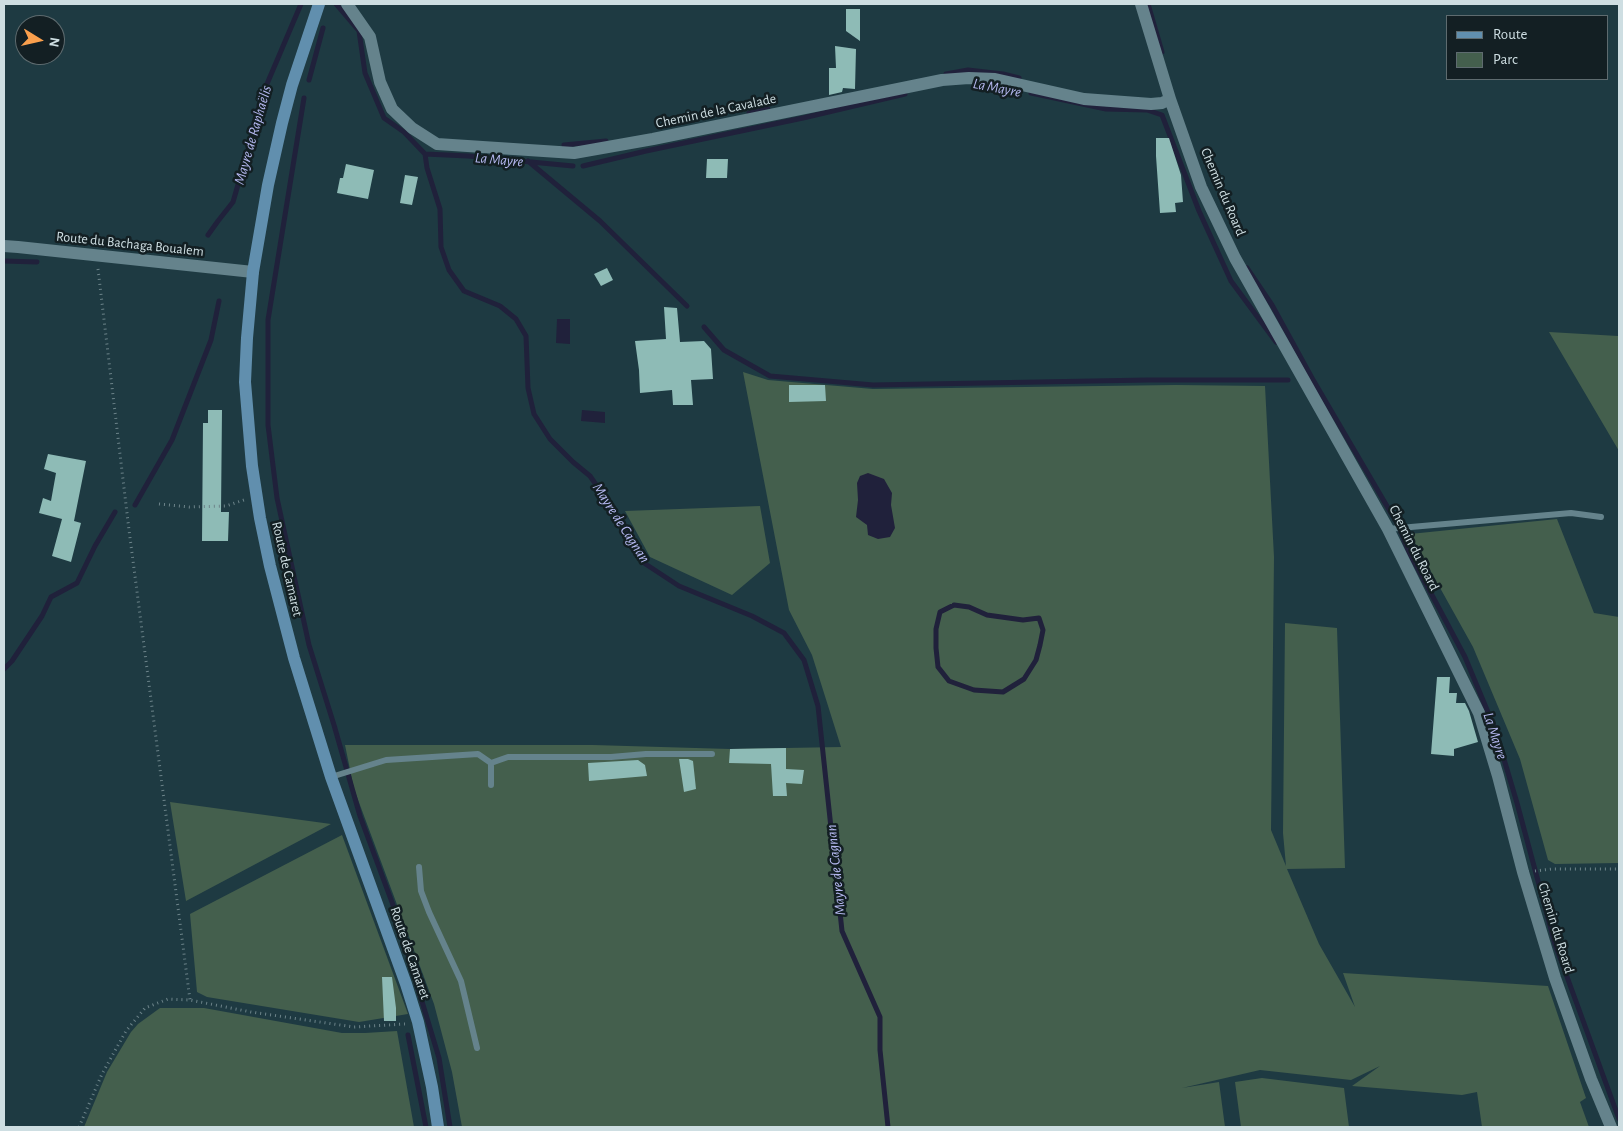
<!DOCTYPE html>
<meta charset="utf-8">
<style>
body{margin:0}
#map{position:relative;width:1623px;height:1131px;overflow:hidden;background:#1e3a42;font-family:"Alegreya Sans",sans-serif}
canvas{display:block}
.frame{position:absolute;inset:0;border:5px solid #cedee2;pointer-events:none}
.legend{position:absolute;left:1446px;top:15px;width:162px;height:65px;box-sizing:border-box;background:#131f23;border:1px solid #5e6b6f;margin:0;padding:6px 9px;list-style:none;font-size:15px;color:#cedee2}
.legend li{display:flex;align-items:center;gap:10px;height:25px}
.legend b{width:25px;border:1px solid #5e6b6f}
.north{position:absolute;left:15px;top:15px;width:50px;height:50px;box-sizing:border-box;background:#131f23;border:1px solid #5e6b6f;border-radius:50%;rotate:99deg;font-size:14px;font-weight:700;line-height:20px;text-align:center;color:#cedee2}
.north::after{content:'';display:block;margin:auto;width:18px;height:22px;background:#f99f4d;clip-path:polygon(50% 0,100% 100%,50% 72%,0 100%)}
</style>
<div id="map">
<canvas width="1623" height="1131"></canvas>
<div class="frame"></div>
<ul class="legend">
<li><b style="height:6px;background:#618fae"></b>Route</li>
<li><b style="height:14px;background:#445f4d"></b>Parc</li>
</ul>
<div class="north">N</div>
</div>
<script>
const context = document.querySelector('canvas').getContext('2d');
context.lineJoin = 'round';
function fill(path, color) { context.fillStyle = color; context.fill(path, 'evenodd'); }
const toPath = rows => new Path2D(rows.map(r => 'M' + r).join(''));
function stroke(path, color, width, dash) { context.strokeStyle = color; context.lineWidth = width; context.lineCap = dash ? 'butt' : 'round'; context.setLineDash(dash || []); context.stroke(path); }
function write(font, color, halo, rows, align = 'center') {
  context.font = font + ' "Alegreya Sans",sans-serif'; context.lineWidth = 5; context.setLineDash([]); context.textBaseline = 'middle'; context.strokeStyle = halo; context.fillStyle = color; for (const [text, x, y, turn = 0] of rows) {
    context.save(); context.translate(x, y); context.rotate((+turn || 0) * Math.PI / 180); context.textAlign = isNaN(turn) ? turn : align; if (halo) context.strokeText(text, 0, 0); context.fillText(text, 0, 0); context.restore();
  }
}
fill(toPath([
 [1549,332,1618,336,1619,451],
 [743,372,768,380,873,389,1176,385,1265,386,1274,557,1271,830,1286,866,1283,833,1285,623,1337,628,1345,868,1287,869,1319,944,1355,1007,1343,973,1548,986,1586,1098,1580,1102,1589,1127,1482,1127,1477,1092,1462,1095,1352,1086,1380,1066,1351,1080,1260,1070,1182,1088,1219,1082,1225,1127,462,1127,452,1072,434,1004,354,789,345,745,593,745,730,749,841,747,812,655,789,610],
 [760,506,770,563,732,595,650,557,625,511],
 [1557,519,1594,613,1619,617,1619,863,1555,864,1548,860,1520,759,1473,647,1410,534],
 [170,802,331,824,186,901],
 [342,835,408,1014,359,1022,207,997,197,992,190,914],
 [160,1008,204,1008,342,1033,365,1033,397,1031,414,1127,84,1127,107,1072,131,1032,138,1024],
 [1262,1078,1344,1088,1349,1127,1241,1127,1235,1082]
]), '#445f4d');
fill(toPath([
 [557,319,570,319,570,344,556,343],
 [582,410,605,412,605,423,581,421],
 [868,473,884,479,892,493,891,505,895,528,890,537,878,539,868,535,867,525,856,517,858,500,857,483,860,476]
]), '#20213b');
stroke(toPath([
 [336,4,359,31,365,73,384,118,404,132,425,154,427,168,440,209,441,247,449,270,464,291,500,306,516,319,526,336,528,388,534,414,550,439,573,462,590,476,624,525,644,563,679,586,752,616,784,633,804,660,818,706,842,931,880,1017,880,1050,888,1127],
 [1148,4,1162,52],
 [946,74,968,70,1003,74,1019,78],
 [309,80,323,28],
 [984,84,1010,89],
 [1031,93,1106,109,1147,110,1162,115,1199,211,1231,281,1276,342],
 [304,98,268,320,268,425,277,498,309,645,334,725,360,816,393,905,439,1058,450,1127],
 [749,113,768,109],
 [564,145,606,141],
 [425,154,468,156,573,166],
 [528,161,600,221,687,306],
 [583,166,646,151,803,118,905,94],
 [208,235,218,221,233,202,252,136,261,98,301,4],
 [4,261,37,262],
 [1247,268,1272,305,1312,378,1398,525,1409,552,1465,657,1495,729,1517,803,1555,944,1619,1119],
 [704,327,724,350,770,376,873,385,1148,380,1288,380],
 [135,505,172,440,211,340,219,301],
 [954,605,969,607,987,615,1023,620,1039,618,1043,630,1040,645,1036,660,1024,679,1003,692,974,690,949,681,938,667,936,648,936,629,940,612,954,605],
 [4,669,12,661,42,616,51,597,77,583,95,546,115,512],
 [408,1035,426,1127]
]), '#20213b', 5);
fill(toPath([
 [846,9,860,9,860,41,846,31],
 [835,46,856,49,855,89,843,88,842,92,829,95,829,68,836,68],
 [1156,138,1169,138,1181,175,1183,202,1175,203,1176,212,1160,213,1156,156],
 [707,159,728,159,727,178,706,178],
 [346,164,374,170,368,199,337,193,340,178,343,178],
 [405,175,418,177,412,205,400,203],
 [607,268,613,280,601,286,594,274],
 [664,307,677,308,680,342,704,341,711,349,713,379,691,380,693,405,673,405,672,390,640,393,639,370,635,341,666,339],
 [789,385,825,385,826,401,789,402],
 [208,410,222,410,221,512,229,512,228,541,202,541,203,423,208,423],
 [48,454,86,461,74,521,81,523,71,562,52,556,62,519,39,513,43,498,51,501,56,473,44,469],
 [1437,677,1450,677,1449,693,1457,693,1456,703,1465,703,1469,711,1478,742,1454,749,1454,756,1431,754],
 [786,748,786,769,804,770,802,784,786,783,787,796,773,796,771,764,729,763,730,749],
 [679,759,688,759,693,761,696,789,684,792],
 [638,760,645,765,647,776,589,781,588,763],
 [382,977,392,977,396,1008,396,1021,384,1021]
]), '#8ebbb6');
stroke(toPath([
 [98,269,129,530,190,1000],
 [159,504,189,507,226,506,244,500],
 [1535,871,1552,869,1619,869],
 [79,1127,102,1074,126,1031,145,1008,168,999,190,1000,251,1012,354,1027,405,1024]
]), '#6d848a', 3, [1, 4]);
stroke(toPath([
 [1388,529,1571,513,1601,517],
 [491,763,508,757,611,757,646,754,712,754],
 [331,777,386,760,478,754,491,763,491,785],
 [419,867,421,891,429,912,461,981,477,1048]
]), '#65838c', 6);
stroke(toPath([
 [347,4,370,37,380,82,392,109,412,128,437,144,574,153,653,139,942,80,969,78,995,79,1084,99,1151,104,1162,103,1170,99],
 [1141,4,1170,99,1201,187,1235,258,1388,529,1479,713,1498,776,1523,872,1555,978,1591,1079,1611,1127],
 [4,246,18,247,253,272]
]), '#65838c', 12);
stroke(toPath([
 [319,4,292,85,282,123,268,185,253,272,247,338,245,382,252,466,260,518,270,566,294,658,331,777,406,984,418,1022,432,1087,438,1127]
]), '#618fae', 12);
write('14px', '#cedee2', '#131f23', [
 ["Chemin de la Cavalade",716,111,-12],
 ["Chemin du Roard",1223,192,67],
 ["Route du Bachaga Boualem",130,244,6],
 ["Chemin du Roard",1414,548,63],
 ["Route de Camaret",287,569,77],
 ["Chemin du Roard",1556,928,73],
 ["Route de Camaret",410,953,71]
]);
write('italic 15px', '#b5b8f0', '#131f23', [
 ["La Mayre",997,88,11],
 ["Mayre de Raphaëlis",253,135,-74],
 ["La Mayre",499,160,5],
 ["Mayre de Cagnan",621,523,57],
 ["La Mayre",1495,736,72],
 ["Mayre de Cagnan",836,870,-96]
]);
</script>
